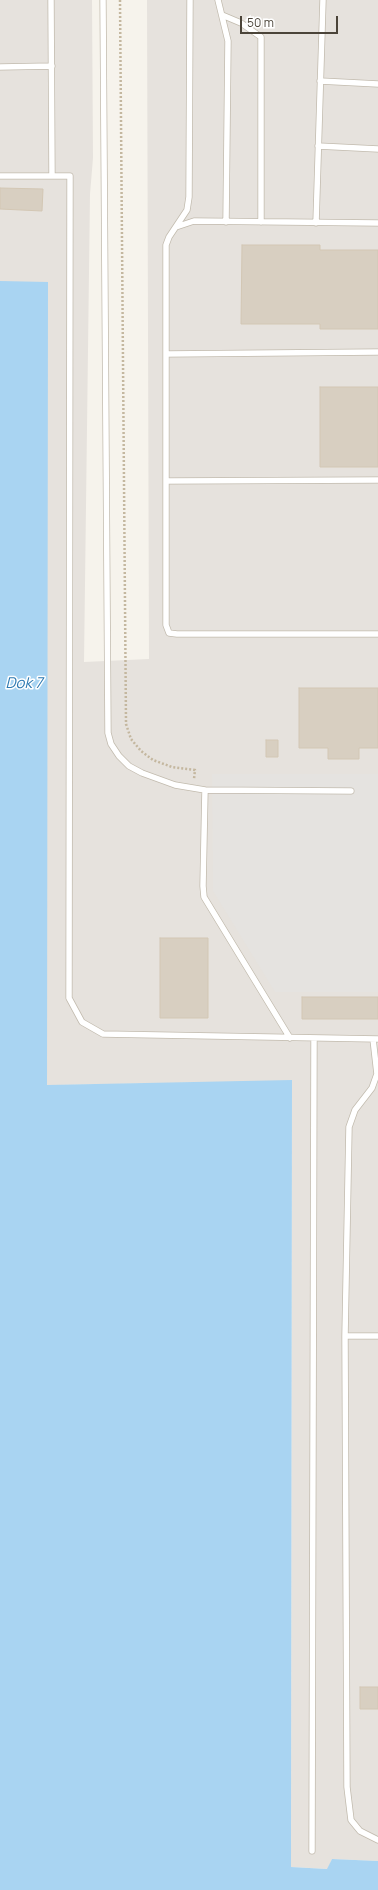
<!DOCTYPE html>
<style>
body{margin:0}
#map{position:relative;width:378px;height:1890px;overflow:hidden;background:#f6f3ec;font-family:Manrope,sans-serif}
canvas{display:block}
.scale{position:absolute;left:240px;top:16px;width:98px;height:18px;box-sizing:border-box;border:2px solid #4b4439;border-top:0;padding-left:5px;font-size:12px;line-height:14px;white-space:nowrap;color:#4b4439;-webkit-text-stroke:3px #fff;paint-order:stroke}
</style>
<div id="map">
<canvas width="378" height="1890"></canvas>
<div class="scale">50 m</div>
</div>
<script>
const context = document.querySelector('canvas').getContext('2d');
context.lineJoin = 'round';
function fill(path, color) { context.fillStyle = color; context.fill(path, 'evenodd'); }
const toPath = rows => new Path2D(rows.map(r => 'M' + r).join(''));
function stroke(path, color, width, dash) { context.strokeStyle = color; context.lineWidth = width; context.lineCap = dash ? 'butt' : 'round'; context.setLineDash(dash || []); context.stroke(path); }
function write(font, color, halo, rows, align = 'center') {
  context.font = font + ' Manrope,sans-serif'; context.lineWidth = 3; context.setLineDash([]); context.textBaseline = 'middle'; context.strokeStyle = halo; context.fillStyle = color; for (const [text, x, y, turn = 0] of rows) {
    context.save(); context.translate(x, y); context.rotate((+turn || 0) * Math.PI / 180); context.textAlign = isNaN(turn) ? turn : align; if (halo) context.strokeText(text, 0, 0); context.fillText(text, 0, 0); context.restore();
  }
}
fill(toPath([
 [0,0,92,0,93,158,90,194,84,662,149,659,147,0,378,0,378,1861,332,1859,328,1869,291,1867,292,1081,0,1086]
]), '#e6e2dd');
fill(toPath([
 [212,774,378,774,378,992,275,992,213,891]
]), '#e5e3e0');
fill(toPath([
 [0,281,48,282,47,1085,292,1080,291,1867,327,1869,332,1859,378,1861,378,1890,0,1890]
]), '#a9d4f2');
const building = toPath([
 [0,188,43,189,42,211,0,209,0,188],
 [242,245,320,245,320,250,378,250,378,329,320,329,320,324,241,324,242,245],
 [320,387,378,387,378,467,320,467,320,387],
 [299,688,378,688,378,748,359,748,359,759,328,759,328,748,299,748,299,688],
 [266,740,278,740,278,757,266,757,266,740],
 [160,938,208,938,208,1018,160,1018,160,938],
 [302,997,378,997,378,1019,302,1019,302,997],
 [360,1687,378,1687,378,1709,360,1709,360,1687]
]);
fill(building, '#d8cfc1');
stroke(building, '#d3c7b4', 1);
const lane = toPath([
 [51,0,52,176],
 [103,0,108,733,111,744,119,756,129,766,142,773,175,785,205,790,203,886,204,897,290,1038],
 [190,0,189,197,187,210,169,237,166,245,166,625,169,633,177,634,378,634],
 [218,0,228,41,226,222],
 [222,15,241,23,261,37,261,222],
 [0,67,52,66],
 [320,81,378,84],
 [318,146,378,149],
 [0,176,70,176,69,998,82,1022,103,1034,378,1039],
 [316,223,323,0],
 [176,227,194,221,378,223],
 [166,354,378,352],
 [166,481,378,480],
 [205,790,351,791],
 [373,1039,377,1074,372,1088,355,1110,349,1127,345,1336,347,1787,351,1820,360,1831,378,1840],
 [345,1336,378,1336],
 [312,1851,314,1038]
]);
stroke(lane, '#c2bbae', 7);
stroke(toPath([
 [120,0,126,724,131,739,141,751,153,760,172,767,195,770,194,779]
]), '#c4b79f', 2.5, [2, 2]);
stroke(lane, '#fff', 5.5);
write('italic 15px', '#2e7ab2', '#fff', [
 ["Dok 7",24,684]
]);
</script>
